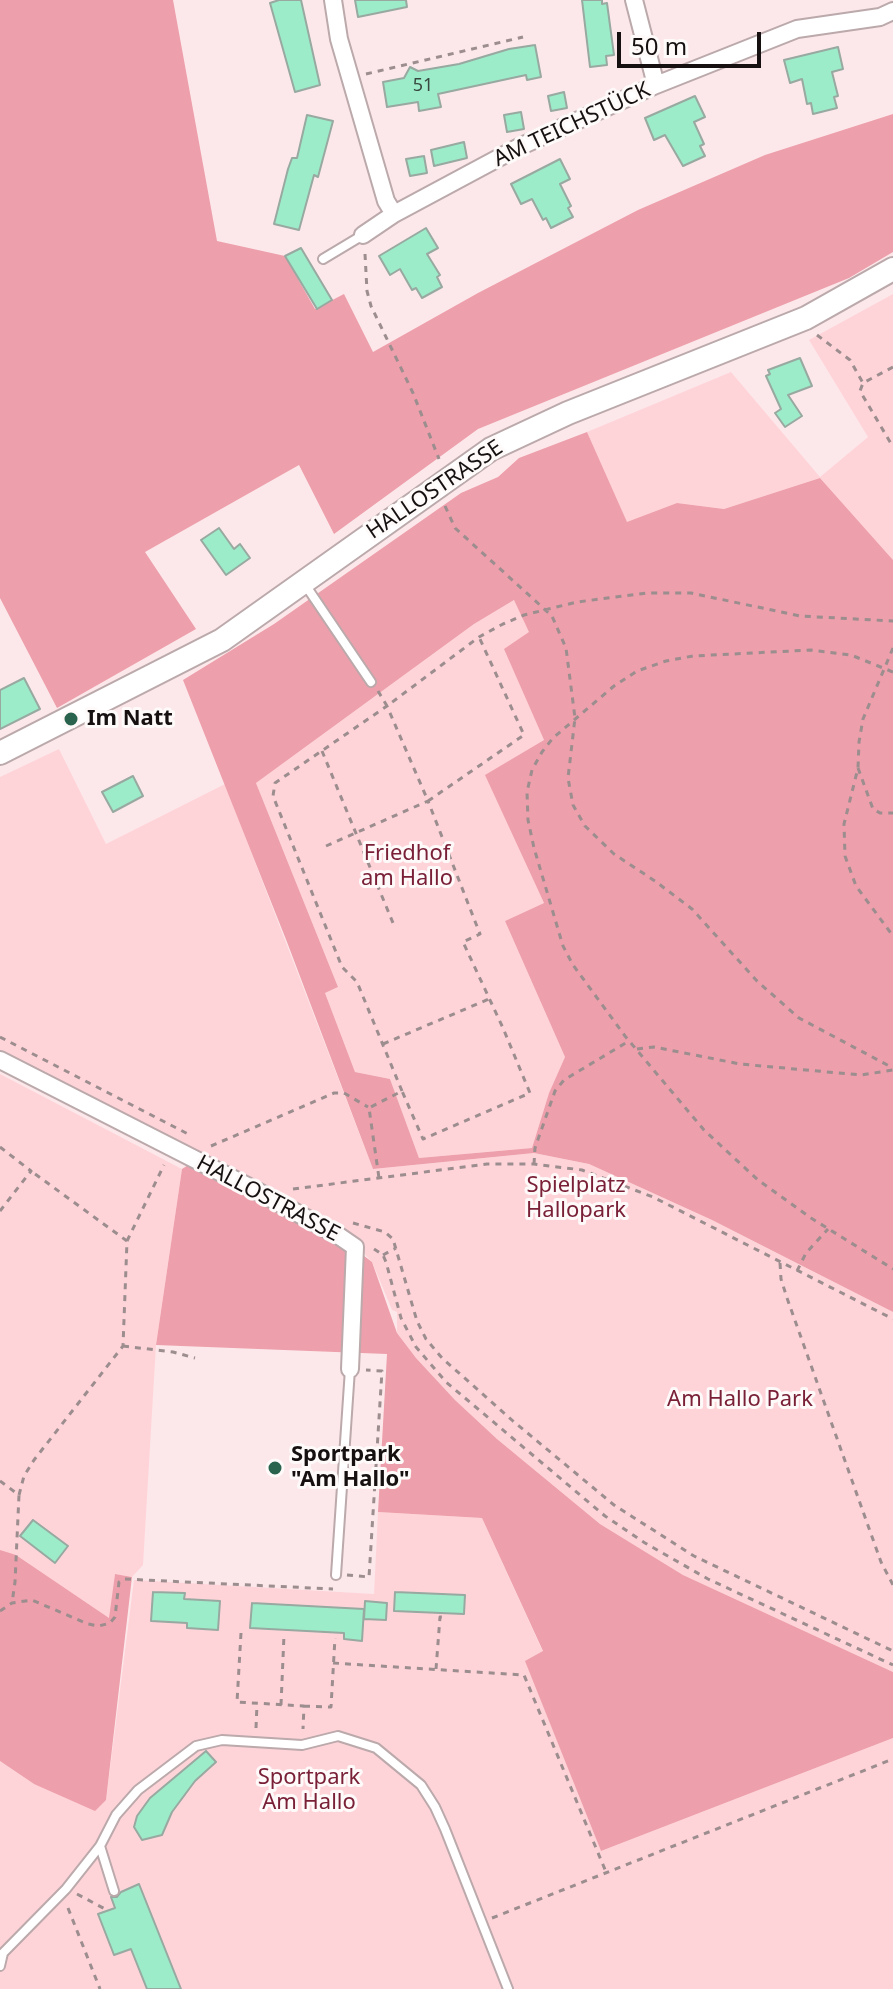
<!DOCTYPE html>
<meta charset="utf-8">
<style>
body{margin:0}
#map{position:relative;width:893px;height:1989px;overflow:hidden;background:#fce8ea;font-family:"Noto Sans",sans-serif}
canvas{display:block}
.scale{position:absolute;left:617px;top:32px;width:144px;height:36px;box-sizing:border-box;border:4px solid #161011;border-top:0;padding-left:10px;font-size:24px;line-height:28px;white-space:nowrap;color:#161011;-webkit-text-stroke:6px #fefafa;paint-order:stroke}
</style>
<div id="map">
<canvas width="893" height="1989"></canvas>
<div class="scale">50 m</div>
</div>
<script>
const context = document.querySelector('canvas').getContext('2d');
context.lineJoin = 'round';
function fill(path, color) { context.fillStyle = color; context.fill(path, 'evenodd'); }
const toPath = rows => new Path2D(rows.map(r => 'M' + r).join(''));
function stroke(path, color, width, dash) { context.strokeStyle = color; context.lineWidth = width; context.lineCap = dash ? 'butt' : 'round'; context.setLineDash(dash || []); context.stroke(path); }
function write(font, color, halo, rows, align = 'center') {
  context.font = font + ' "Noto Sans",sans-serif'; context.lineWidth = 6; context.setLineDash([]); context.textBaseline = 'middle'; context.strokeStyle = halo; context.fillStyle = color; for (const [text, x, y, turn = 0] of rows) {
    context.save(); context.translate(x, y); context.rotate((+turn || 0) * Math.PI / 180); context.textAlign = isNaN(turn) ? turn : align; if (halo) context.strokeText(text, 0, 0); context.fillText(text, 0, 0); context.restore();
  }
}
fill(toPath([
 [893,294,893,560,820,478,724,509,677,503,627,523,587,432,731,372,820,477,868,437,809,340],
 [514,600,530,632,505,650,544,740,486,775,544,903,505,921,565,1057,549,1093,532,1148,419,1158,390,1079,355,1072,325,993,338,987,256,783,474,624],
 [59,749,106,844,225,784,373,1169,534,1153,589,1164,712,1220,893,1312,893,1672,683,1575,600,1524,497,1439,455,1400,416,1358,397,1333,397,1312,392,1310,372,1262,355,1244,0,1055,0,777],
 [0,1074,182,1169,156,1345,143,1565,132,1577,115,1574,110,1619,16,1555,5,1554,0,1550],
 [378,1512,482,1518,543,1652,526,1662,601,1851,893,1738,893,1989,0,1989,0,1761,34,1784,106,1800,134,1580,374,1594]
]), '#ffd4d9');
fill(toPath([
 [0,0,173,0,217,241,285,256,315,309,344,294,373,352,478,293,638,210,765,155,893,114,893,252,849,278,478,429,334,534,299,465,145,552,196,629,57,708,0,598],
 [587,432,627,522,677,503,724,509,820,478,893,560,893,1312,712,1220,589,1164,534,1153,373,1169,287,942,183,680,274,624,461,493,498,477,519,458],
 [514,600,529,632,504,649,544,740,485,775,544,903,505,921,565,1057,549,1093,532,1148,419,1158,390,1079,355,1072,325,993,338,987,256,783,474,624],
 [193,1162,338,1236,372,1262,397,1333,416,1358,455,1400,497,1439,600,1524,683,1575,893,1672,893,1738,601,1851,525,1661,543,1651,482,1518,378,1512,387,1354,156,1345,182,1169],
 [0,1550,16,1555,109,1618,115,1574,132,1577,106,1800,95,1811,34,1784,0,1761]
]), '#ed9fab');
const building = toPath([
 [279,0,301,0,320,85,295,92,270,3,279,0],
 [355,0,406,0,407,7,358,17,355,0],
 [582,0,602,0,602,4,607,3,614,55,606,56,607,65,590,67,582,0],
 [535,45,541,77,527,80,526,75,438,94,441,107,419,111,418,102,387,107,383,82,404,78,410,67,418,71,459,64,509,49,535,45],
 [838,47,843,69,832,72,838,96,834,97,837,108,813,114,811,103,807,104,802,79,790,83,784,60,838,47],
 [564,92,567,108,551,111,548,96,564,92],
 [695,96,705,117,694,122,704,144,700,146,705,156,683,166,665,135,654,140,645,118,695,96],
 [521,112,524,129,507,132,504,115,521,112],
 [307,115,333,121,318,177,314,175,299,230,274,224,288,169,292,158,297,158,307,115],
 [464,142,467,158,434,166,431,150,464,142],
 [424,156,427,173,410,176,406,159,424,156],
 [560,159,570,179,560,184,571,206,568,208,573,217,551,228,546,218,543,220,532,199,521,204,511,184,560,159],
 [426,228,438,248,427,254,440,275,437,277,442,287,422,298,416,288,412,290,400,269,390,275,379,256,426,228],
 [301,248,332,300,317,309,285,256,301,248],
 [800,358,812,386,788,395,802,416,785,427,775,413,781,409,766,376,770,374,768,370,800,358],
 [219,528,234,549,240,544,250,558,226,575,201,540,219,528],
 [24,678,40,709,0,729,0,690,24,678],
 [133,776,143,796,113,812,102,792,133,776],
 [33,1520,68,1546,55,1563,20,1536,33,1520],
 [153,1592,185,1593,184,1599,220,1601,218,1630,187,1628,187,1623,151,1621,153,1592],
 [395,1592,465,1595,464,1614,394,1611,395,1592],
 [365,1601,387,1603,386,1620,364,1619,365,1601],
 [252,1603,364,1609,362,1641,344,1639,344,1633,250,1628,252,1603],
 [206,1751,216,1762,195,1781,172,1812,162,1835,142,1840,134,1827,137,1816,150,1798,206,1751],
 [139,1884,181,1989,147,1989,131,1949,114,1955,98,1914,115,1908,111,1897,117,1897,121,1892,139,1884]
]);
fill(building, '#9cecc9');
stroke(building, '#98a9a1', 2);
const service = toPath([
 [323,259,363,235],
 [304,583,371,682],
 [336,1575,350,1369],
 [100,1846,114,1891],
 [0,1966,3,1953,66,1889,100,1846,116,1815,138,1790,196,1746,222,1740,302,1745,338,1736,376,1748,421,1785,435,1807,445,1829,508,1989]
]);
const minor = toPath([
 [333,0,339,39,386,201,394,214],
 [634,0,656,85],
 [363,235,394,214,519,147,656,85,797,29,880,17,893,11],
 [0,1060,259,1192,339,1236,355,1247,350,1369]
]);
const secondary = toPath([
 [0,753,222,640,491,449,568,413,806,318,893,269]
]);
stroke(service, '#bba9ab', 12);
stroke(minor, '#bba9ab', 20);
stroke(secondary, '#bba9ab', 26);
stroke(toPath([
 [366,74,523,37],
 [365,254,367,291,371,306,413,393,439,459],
 [817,335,850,360,863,383],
 [893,367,863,383,860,391,893,447],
 [445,506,455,528,552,616,566,648,575,718,568,778,573,805,585,826,614,854,655,881,692,909,757,981,799,1018,893,1068],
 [893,648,863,719,859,742,858,768,844,824,845,856,856,886,893,936],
 [893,672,851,655,811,650,693,656,666,661,637,671,614,686,553,738,542,752,532,770,527,792,528,820,534,848,563,946,573,965,625,1036,704,1130,758,1180,811,1218,893,1269],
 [378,691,387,706,479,637,503,624,524,615,577,602,647,593,691,593,800,616,893,621],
 [322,751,393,923],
 [858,768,873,809,880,813,893,813],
 [326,846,428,801,480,934,463,942,503,1028,530,1093,423,1139,402,1091,369,1108,379,1178],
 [0,1037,188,1134],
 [383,1044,489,999],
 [637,1049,654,1047,740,1064,861,1075,893,1070],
 [402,1091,357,982,342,967,273,796,275,783,387,706,428,801,524,735,479,637],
 [211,1146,334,1093,344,1093,368,1107],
 [0,1147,31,1171,0,1211],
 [534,1164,535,1148,555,1091,564,1080,629,1041],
 [293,1189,487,1164,534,1164,582,1170,653,1197,893,1319],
 [353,1223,385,1232,393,1239,417,1321,426,1339,442,1358,513,1421,614,1505,694,1556,893,1651],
 [127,1241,164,1165],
 [374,1249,383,1255,386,1262,401,1318,416,1347,446,1382,605,1516,645,1543,708,1579,893,1665],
 [383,1255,396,1248],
 [780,1263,781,1279,787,1298,881,1562,893,1585],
 [797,1271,806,1253,828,1229],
 [123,1346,173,1352,195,1358],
 [0,1481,19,1495,15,1582,12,1603],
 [19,1495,24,1476,34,1460,123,1346,127,1241,31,1171],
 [347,1575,369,1577,382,1371,366,1370],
 [0,1611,12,1603,32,1600,88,1624,99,1626,110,1623,115,1617,119,1582,124,1579,333,1589],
 [241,1633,237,1702,304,1706,303,1729],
 [333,1663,524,1675,606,1872],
 [436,1669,440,1617,447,1617],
 [281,1705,284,1635],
 [304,1706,331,1707,335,1638],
 [256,1728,257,1704],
 [77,1894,105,1909],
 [68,1908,100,1989],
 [492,1918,893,1759]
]), '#9c8d8f', 3, [6, 6]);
stroke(service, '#fff', 8);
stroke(minor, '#fff', 16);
stroke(secondary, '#fff', 22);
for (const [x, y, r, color] of [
 [71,719,8,"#2a634d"],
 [275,1468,8,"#2a634d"]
]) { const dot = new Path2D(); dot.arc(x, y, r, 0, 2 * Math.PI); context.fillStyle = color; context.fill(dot); stroke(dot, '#fefafa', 3); }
write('18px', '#38473f', null, [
 ["51",423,86]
]);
write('22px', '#161011', '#fefafa', [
 ["AM TEICHSTÜCK",572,125,-25],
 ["HALLOSTRASSE",435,490,-34],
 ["HALLOSTRASSE",268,1199,28]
]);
write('bold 22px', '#161011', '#fefafa', [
 ["Im Natt",87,719],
 ["Sportpark",291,1455],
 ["\"Am Hallo\"",291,1480]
], 'left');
write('22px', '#792037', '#fefafa', [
 ["Friedhof",407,854],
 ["am Hallo",407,879],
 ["Spielplatz",576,1186],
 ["Hallopark",576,1211],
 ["Am Hallo Park",740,1400],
 ["Sportpark",309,1778],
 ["Am Hallo",309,1803]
]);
</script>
